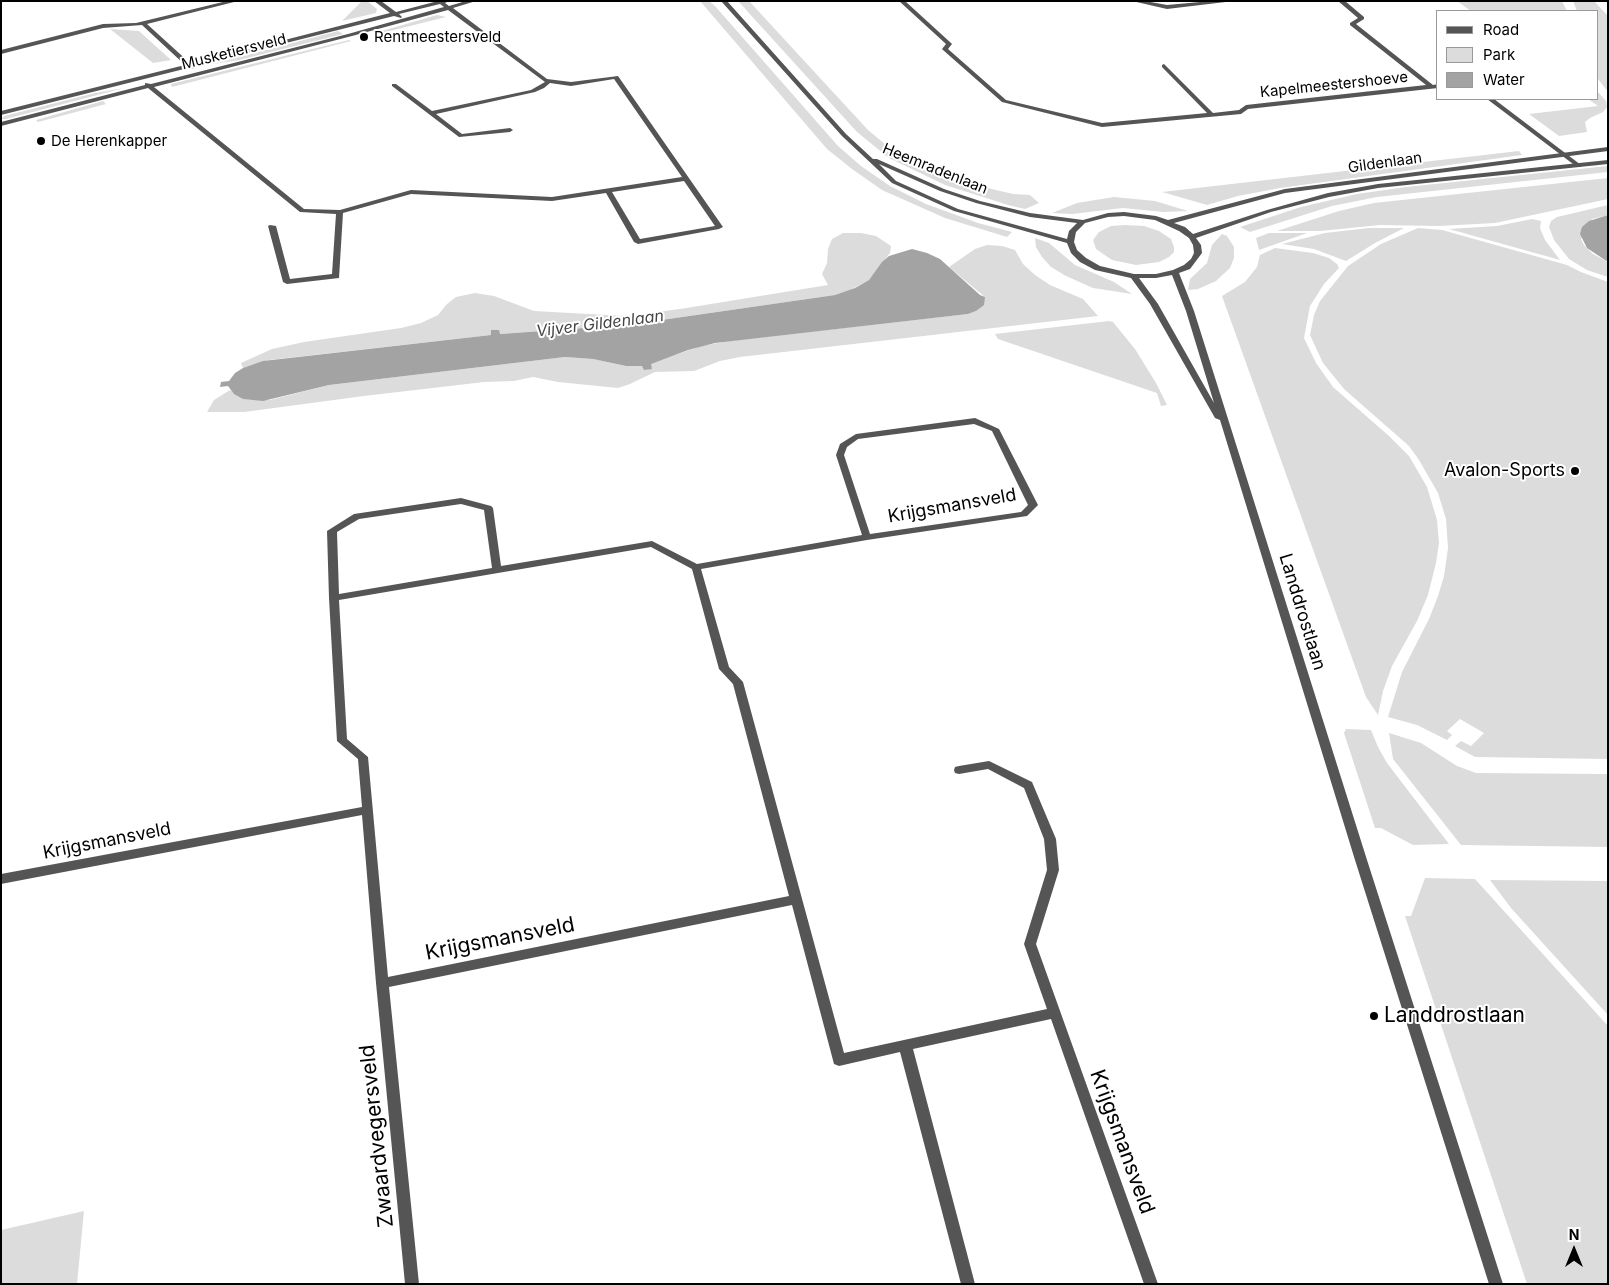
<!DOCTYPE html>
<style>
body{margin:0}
#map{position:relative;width:1609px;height:1285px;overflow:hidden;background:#fff;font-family:Inter,sans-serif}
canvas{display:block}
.frame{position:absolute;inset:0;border:2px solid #000;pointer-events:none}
.legend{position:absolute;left:1436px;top:10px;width:162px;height:90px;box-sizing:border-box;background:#fff;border:1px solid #999;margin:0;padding:6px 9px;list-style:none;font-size:15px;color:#000}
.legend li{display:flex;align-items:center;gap:10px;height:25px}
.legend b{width:25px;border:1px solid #999}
.north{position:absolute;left:1549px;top:1225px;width:50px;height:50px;-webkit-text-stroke:4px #fff;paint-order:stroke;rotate:0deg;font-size:14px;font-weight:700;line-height:20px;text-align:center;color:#000}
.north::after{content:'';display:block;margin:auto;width:18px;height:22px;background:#000;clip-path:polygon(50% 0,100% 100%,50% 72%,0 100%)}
</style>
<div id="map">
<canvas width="1609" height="1285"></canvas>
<div class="frame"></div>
<ul class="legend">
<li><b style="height:6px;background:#555"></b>Road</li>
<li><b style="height:14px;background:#dcdcdc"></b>Park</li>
<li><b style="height:14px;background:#a3a3a3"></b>Water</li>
</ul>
<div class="north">N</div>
</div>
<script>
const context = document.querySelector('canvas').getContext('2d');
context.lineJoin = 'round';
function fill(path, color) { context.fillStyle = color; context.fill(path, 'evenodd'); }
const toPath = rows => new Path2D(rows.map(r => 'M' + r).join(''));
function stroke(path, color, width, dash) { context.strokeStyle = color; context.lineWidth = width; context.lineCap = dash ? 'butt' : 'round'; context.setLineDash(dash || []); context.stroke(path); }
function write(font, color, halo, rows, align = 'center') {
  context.font = font + ' Inter,sans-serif'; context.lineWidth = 4; context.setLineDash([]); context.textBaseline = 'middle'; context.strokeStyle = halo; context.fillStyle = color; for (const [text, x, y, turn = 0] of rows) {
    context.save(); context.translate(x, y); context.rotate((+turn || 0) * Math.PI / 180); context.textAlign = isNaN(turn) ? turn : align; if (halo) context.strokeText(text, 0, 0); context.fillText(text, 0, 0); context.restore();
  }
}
fill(toPath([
 [362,1,367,1,377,9,376,13,342,21],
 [700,1,709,1,715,6,838,146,861,166,890,186,926,204,978,223,1012,232,1007,237,945,218,882,190,852,169,827,149],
 [738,1,749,1,868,130,898,155,954,180,1013,194,1030,195,1039,203,1025,209,1008,205,945,185,889,158,857,132],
 [1457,1,1562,1,1567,11,1471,11],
 [1573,1,1594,1,1608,16,1608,92,1598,79,1598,11,1577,11],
 [437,15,446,17,378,34,375,33],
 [110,29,139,31,171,60,153,63],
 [338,31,343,34,239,60,213,64],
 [349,40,351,41,172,87,171,84],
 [124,88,6,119,1,119,4,116,95,93],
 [1598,92,1606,101,1607,107,1603,112,1590,118,1585,122,1587,132,1559,136,1529,114,1598,106,1588,99,1598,99],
 [103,101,106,104,38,122,36,120],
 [1519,151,1522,155,1280,188,1238,196,1207,205,1162,192],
 [1608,166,1608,172,1377,197,1332,206,1250,232,1240,227,1301,207,1357,194,1406,187],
 [1608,178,1608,199,1495,223,1439,226,1380,225,1320,231,1277,231,1339,211,1374,203],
 [1114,197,1155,201,1188,211,1163,212,1123,208,1072,214,1052,213,1077,203],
 [1608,205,1608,215,1592,219,1581,239,1584,245,1593,254,1608,262,1608,277,1587,270,1569,259,1554,240,1549,227,1551,221,1557,217],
 [1532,219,1541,221,1540,228,1545,240,1560,260,1449,229,1497,226],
 [1125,225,1144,226,1159,231,1171,239,1174,247,1174,252,1169,257,1159,262,1136,265,1112,260,1096,249,1093,240,1099,232,1111,226],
 [1369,228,1404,228,1375,243,1346,261,1314,249,1282,244,1325,233],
 [1418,228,1442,230,1567,265,1581,272,1608,282,1608,759,1475,757,1455,746,1461,741,1471,746,1484,733,1460,719,1447,731,1452,735,1447,740,1417,725,1388,717,1402,672,1429,619,1438,596,1444,576,1448,548,1446,519,1438,493,1419,460,1409,446,1344,389,1323,363,1310,335,1314,315,1320,301,1348,266,1381,244],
 [843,233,861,233,876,236,891,246,890,253,869,280,850,290,835,295,627,325,499,334,491,331,491,335,269,360,243,368,241,363,272,349,304,342,401,328,421,323,438,315,447,304,456,297,475,293,494,296,534,311,624,316,680,309,828,285,822,274,827,263,828,249,832,239],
 [1269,233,1307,233,1259,250,1256,238],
 [1222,234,1227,236,1234,247,1234,258,1230,268,1216,281,1198,289,1188,290,1190,279,1207,263,1212,245],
 [1035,238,1049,243,1075,265,1114,282,1132,294,1093,288,1066,276,1051,267,1042,257,1036,247],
 [987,245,1002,246,1015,250,1023,264,1035,275,1050,285,1083,299,1098,316,740,357,720,361,694,371,655,372,630,384,618,388,558,382,533,377,514,381,484,382,364,396,244,412,207,412,214,400,230,390,243,399,270,400,329,385,565,357,593,359,626,366,642,366,701,346,729,341,968,314,976,311,985,297,949,267,975,249],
 [1275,248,1313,253,1329,258,1337,264,1339,268,1324,284,1310,306,1304,338,1316,363,1333,387,1389,436,1409,456,1427,487,1437,520,1439,543,1436,563,1428,595,1417,621,1392,666,1383,691,1378,715,1366,697,1222,296,1245,282,1257,267,1260,255],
 [1109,321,1113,322,1135,349,1156,383,1167,405,1161,406,1157,393,998,339,995,334],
 [1346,729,1371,730,1378,747,1387,763,1449,844,1413,845,1381,828,1375,828,1344,733],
 [1389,733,1421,743,1457,766,1476,773,1608,774,1608,847,1461,845,1393,759],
 [1425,878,1475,879,1608,1026,1608,1284,1527,1284,1405,916,1411,916],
 [1490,880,1608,881,1608,1015,1511,908],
 [84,1211,77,1284,1,1284,1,1230]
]), '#dcdcdc');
fill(toPath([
 [1608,215,1608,262,1587,248,1580,234,1582,227,1589,221],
 [912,249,927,253,940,259,980,295,985,297,984,305,976,311,968,314,715,343,688,350,651,364,652,369,644,370,642,366,626,366,593,359,565,357,329,385,263,401,243,399,234,394,228,386,220,387,221,382,229,381,235,373,243,368,263,361,491,335,491,330,499,330,500,334,627,325,835,295,855,288,869,280,882,262,889,256]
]), '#a3a3a3');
fill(toPath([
 [227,1,238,1,147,24,191,64,390,13,374,1,381,1,396,12,438,1,449,1,445,3,449,6,466,1,476,1,453,8,547,79,571,82,618,76,723,227,719,229,638,244,634,242,606,193,552,201,411,194,343,213,339,278,287,284,283,282,268,226,270,225,276,226,290,279,332,274,336,214,300,212,148,88,1,126,1,122,145,85,145,83,151,84,348,34,444,7,440,4,399,14,402,17,401,18,394,16,194,66,194,69,188,68,1,115,1,111,185,65,142,25,103,28,1,54,1,50,103,24,136,23,227,1],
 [448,10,545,82,531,90,432,111,396,84,392,84,392,86,459,137,510,132,513,130,510,128,462,134,436,114,535,92,544,88,550,83,571,86,614,79,682,177,552,197,411,190,340,210,304,209,154,87,352,36,448,10],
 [684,181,715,226,640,239,612,192,684,181],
 [899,1,905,1,951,43,952,44,948,49,1006,100,1102,123,1207,113,1162,67,1162,65,1164,64,1213,113,1239,110,1246,105,1426,85,1350,25,1350,23,1358,18,1338,1,1345,1,1364,17,1364,19,1356,24,1433,85,1438,84,1438,88,1248,109,1241,114,1102,127,1002,102,943,50,942,49,946,44,899,1],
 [1132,1,1145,1,1167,5,1211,1,1234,1,1167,9,1132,1],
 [1487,99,1494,99,1581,165,1581,167,1577,167,1487,99],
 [975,418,999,429,1038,505,1027,516,867,540,701,569,729,667,743,682,844,1053,1047,1009,1024,944,1047,870,1044,839,1024,788,988,769,959,774,955,773,954,770,955,767,959,766,989,761,1032,782,1056,839,1059,870,1036,944,1158,1284,1144,1284,1051,1019,913,1049,975,1284,961,1284,900,1052,839,1066,834,1064,792,905,389,987,419,1284,405,1284,376,983,362,815,1,884,1,874,362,807,358,759,337,741,329,598,327,531,354,514,461,498,491,506,493,508,501,566,652,541,697,564,862,535,836,455,840,444,856,434,975,418],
 [974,424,992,431,1028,505,1021,512,870,534,844,455,847,447,858,439,974,424],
 [461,504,484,510,492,568,339,594,337,532,359,519,461,504],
 [651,547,692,569,719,669,733,684,789,896,388,977,368,757,347,739,339,600,651,547]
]), '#555');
fill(toPath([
 [721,1,727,1,846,134,873,159,877,159,944,189,980,201,1030,213,1083,220,1108,213,1124,212,1156,216,1168,220,1285,189,1608,147,1608,151,1285,193,1174,223,1185,227,1193,234,1267,210,1328,193,1378,184,1608,160,1608,164,1378,188,1329,197,1271,212,1196,238,1201,245,1202,253,1190,269,1179,273,1194,311,1367,860,1503,1284,1489,1284,1355,860,1220,420,1215,418,1150,304,1131,278,1095,270,1080,262,1071,253,1067,243,954,211,892,183,842,136,721,1],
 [879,164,940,191,976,203,1030,217,1077,223,1069,231,1067,239,958,209,896,181,879,164],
 [1124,216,1155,220,1179,231,1189,238,1193,245,1194,253,1191,259,1184,265,1173,270,1156,274,1134,274,1100,266,1086,258,1077,250,1074,242,1076,232,1085,223,1108,217,1124,216],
 [1172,275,1186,311,1214,403,1158,304,1139,278,1156,278,1172,275]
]), '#555');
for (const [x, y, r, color] of [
 [364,37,5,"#000"],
 [41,141,5,"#000"],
 [1575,471,5,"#000"],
 [1374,1016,5,"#000"]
]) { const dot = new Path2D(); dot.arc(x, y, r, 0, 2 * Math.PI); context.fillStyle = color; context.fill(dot); stroke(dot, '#fff', 2); }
write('15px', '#000', '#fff', [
 ["Rentmeestersveld",374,37],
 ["De Herenkapper",51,141]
], 'left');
write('15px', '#000', '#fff', [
 ["Musketiersveld",234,52,-14],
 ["Kapelmeestershoeve",1334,85,-6],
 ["Gildenlaan",1385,163,-8],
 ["Heemradenlaan",935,169,22]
]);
write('italic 16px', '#444', '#fff', [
 ["Vijver Gildenlaan",600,324,-7]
]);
write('18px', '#000', '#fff', [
 ["Avalon-Sports",1565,471]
], 'right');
write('18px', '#000', '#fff', [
 ["Krijgsmansveld",952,506,-10],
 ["Landdrostlaan",1302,612,73],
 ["Krijgsmansveld",107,841,-11]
]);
write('21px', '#000', '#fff', [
 ["Krijgsmansveld",500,939,-11],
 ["Zwaardvegersveld",377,1136,-96],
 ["Krijgsmansveld",1122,1142,70]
]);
write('21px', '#000', '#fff', [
 ["Landdrostlaan",1384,1016]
], 'left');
</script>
